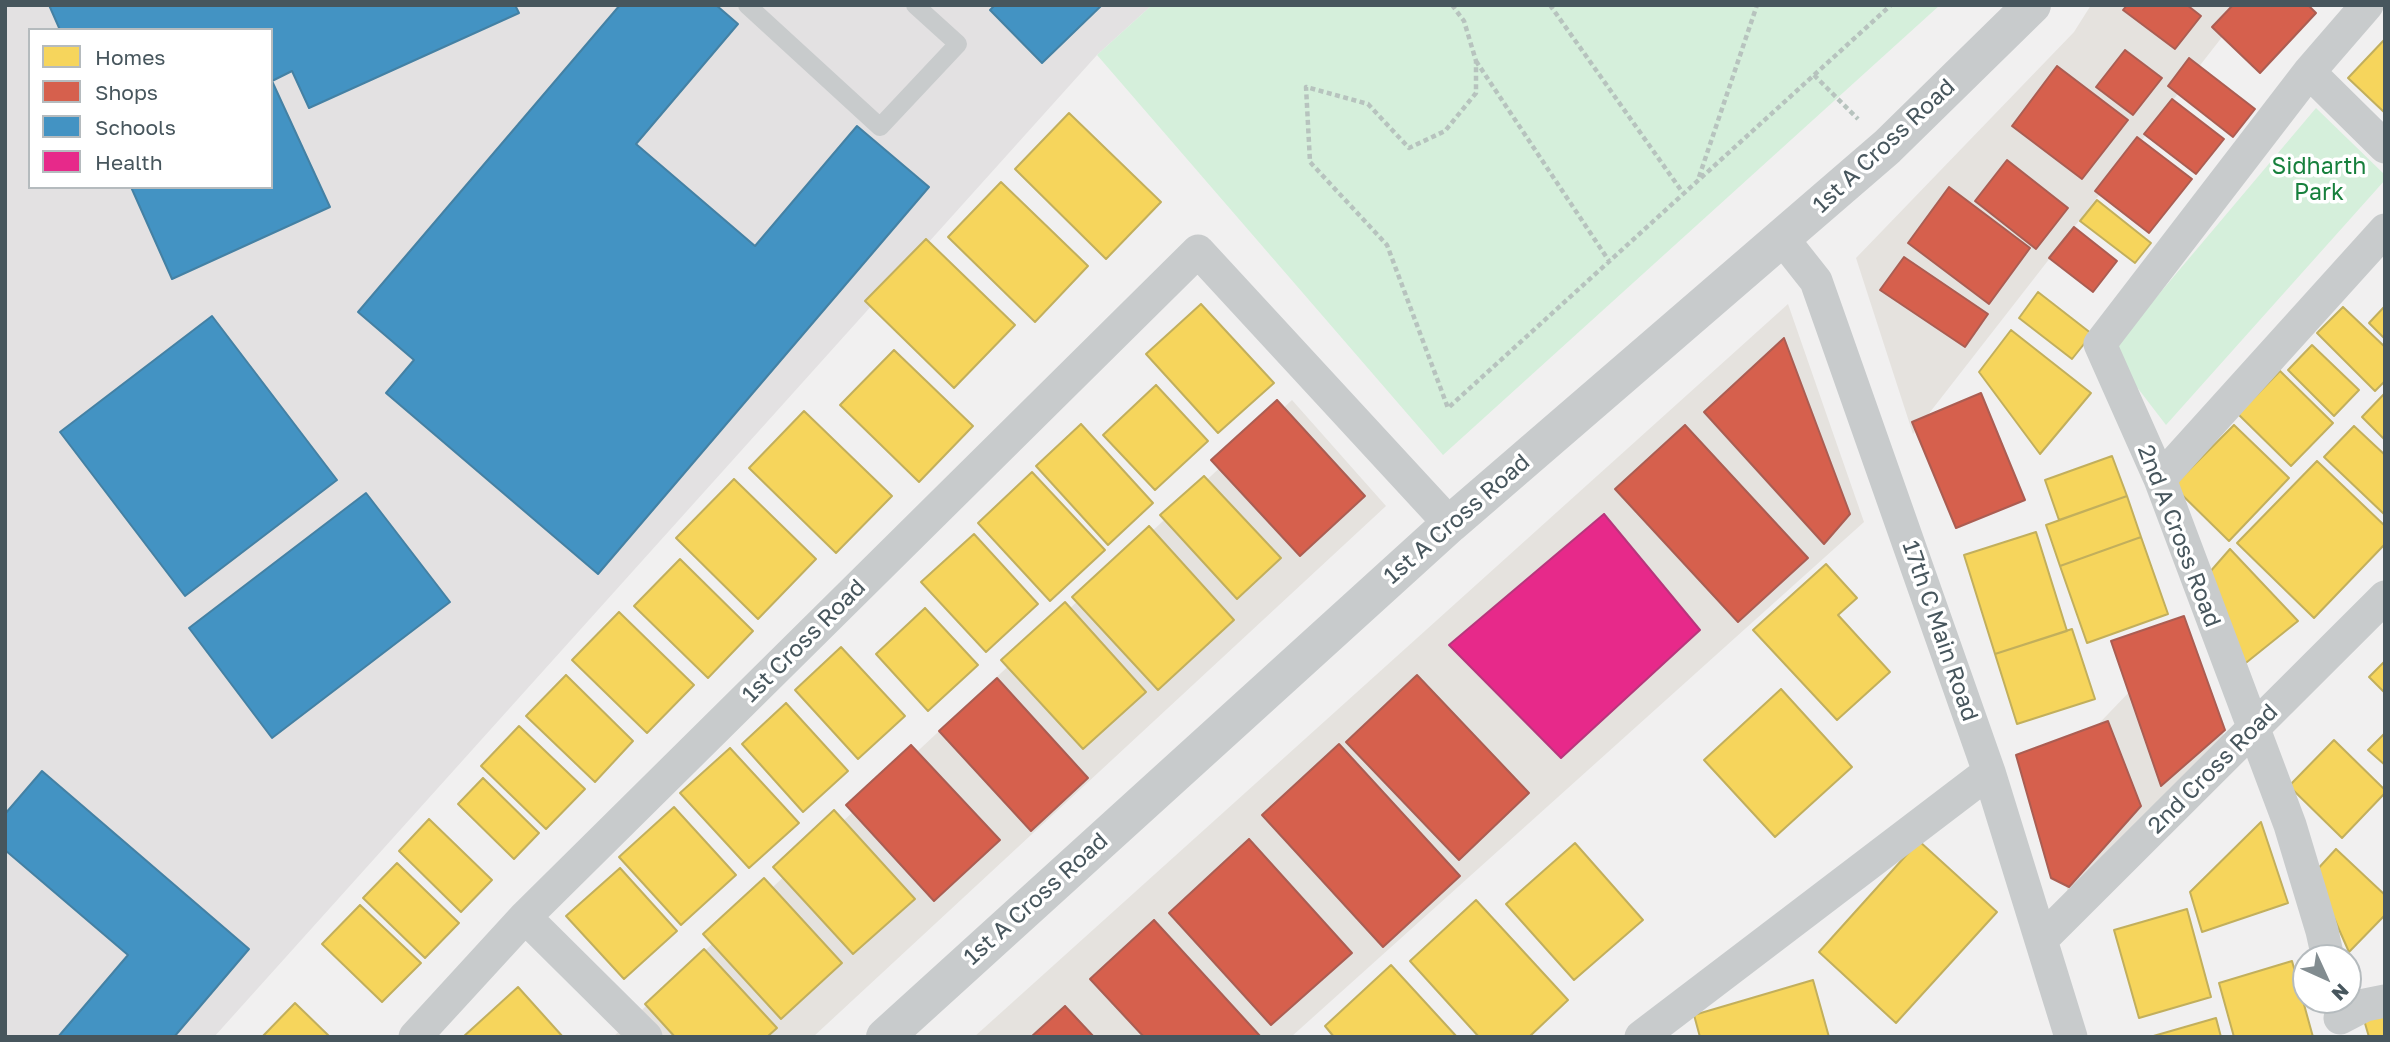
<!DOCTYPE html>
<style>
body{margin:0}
#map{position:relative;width:2390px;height:1042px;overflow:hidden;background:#f1f0f0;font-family:"Golos Text",sans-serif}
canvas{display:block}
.frame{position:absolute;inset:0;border:7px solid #47565d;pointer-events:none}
.legend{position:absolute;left:28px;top:28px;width:245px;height:161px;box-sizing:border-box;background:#fff;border:2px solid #b5bbbe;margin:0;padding:9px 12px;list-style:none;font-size:21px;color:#47565d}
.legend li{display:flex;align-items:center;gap:14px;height:35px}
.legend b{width:35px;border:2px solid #b5bbbe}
.north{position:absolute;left:2292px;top:944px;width:70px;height:70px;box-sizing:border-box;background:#fff;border:2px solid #b5bbbe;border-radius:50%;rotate:135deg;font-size:19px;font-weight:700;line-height:28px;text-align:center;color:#47565d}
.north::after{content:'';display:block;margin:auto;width:24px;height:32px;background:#828c90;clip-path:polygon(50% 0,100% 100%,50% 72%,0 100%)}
</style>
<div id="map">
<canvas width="2390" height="1042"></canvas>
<div class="frame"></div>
<ul class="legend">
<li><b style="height:19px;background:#f6d55c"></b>Homes</li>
<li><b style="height:19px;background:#d6604d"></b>Shops</li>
<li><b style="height:19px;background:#4393c3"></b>Schools</li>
<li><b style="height:19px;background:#e7298a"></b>Health</li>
</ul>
<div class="north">N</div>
</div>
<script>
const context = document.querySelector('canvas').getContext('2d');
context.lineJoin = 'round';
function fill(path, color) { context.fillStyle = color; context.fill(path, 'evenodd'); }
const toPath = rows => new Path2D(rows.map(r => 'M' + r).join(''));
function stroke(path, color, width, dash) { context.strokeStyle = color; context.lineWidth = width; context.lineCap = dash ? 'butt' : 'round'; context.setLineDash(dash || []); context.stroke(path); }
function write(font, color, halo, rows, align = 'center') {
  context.font = font + ' "Golos Text",sans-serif'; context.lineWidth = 7; context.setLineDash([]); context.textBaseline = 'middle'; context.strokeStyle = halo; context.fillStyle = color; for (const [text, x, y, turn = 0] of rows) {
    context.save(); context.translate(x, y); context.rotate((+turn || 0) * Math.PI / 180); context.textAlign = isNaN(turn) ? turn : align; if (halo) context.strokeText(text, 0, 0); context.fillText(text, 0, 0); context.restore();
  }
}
fill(toPath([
 [2091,5,2247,5,1913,434,1856,258,2074,32],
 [1788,304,1864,522,1291,1037,974,1037],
 [1292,400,1386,506,813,1037,613,1037],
 [2185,634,2225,738,2069,895,2034,791]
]), '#e5e2de');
fill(toPath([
 [5,5,1152,5,1097,55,214,1037,5,1037],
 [30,30,271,30,271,187,30,187]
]), '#e3e1e2');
fill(toPath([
 [1152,5,1940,5,1443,455,1097,55],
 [2316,108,2385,175,2385,180,2166,425,2110,352]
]), '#d5efdb');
const homes = toPath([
 [2385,39,2385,113,2348,78,2385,39],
 [1069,113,1161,202,1106,259,1015,169,1069,113],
 [1001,182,1088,266,1035,322,948,237,1001,182],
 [2097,200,2151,243,2135,263,2080,221,2097,200],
 [926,239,1015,325,954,388,865,301,926,239],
 [2038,292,2092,334,2072,359,2019,318,2038,292],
 [1201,304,1274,383,1218,433,1146,354,1201,304],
 [2385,306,2385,339,2369,323,2385,306],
 [2343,307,2385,347,2385,381,2375,391,2317,333,2343,307],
 [2011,330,2091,393,2040,454,1979,372,2011,330],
 [2312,345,2359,390,2334,416,2288,370,2312,345],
 [894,350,973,426,919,482,840,405,894,350],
 [2280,371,2333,423,2291,466,2238,414,2280,371],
 [1156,385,1208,441,1155,490,1103,435,1156,385],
 [2385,393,2385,440,2362,417,2385,393],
 [804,411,892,496,836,553,749,468,804,411],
 [1081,424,1153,503,1108,545,1036,466,1081,424],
 [2234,425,2289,478,2229,541,2173,486,2234,425],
 [2354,426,2385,455,2385,515,2324,457,2354,426],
 [2112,456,2127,496,2059,520,2045,480,2112,456],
 [2317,461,2385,526,2385,544,2314,618,2237,543,2317,461],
 [1032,472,1105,550,1050,601,978,523,1032,472],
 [1204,476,1281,558,1237,599,1160,515,1204,476],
 [734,479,816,559,758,619,676,538,734,479],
 [2127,496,2141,537,2060,566,2046,525,2127,496],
 [1149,526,1234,620,1158,690,1072,597,1149,526],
 [2036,532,2067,631,1995,654,1964,555,2036,532],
 [974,534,1038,604,986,652,921,582,974,534],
 [2141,537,2168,614,2087,643,2060,566,2141,537],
 [2230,549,2298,621,2242,666,2209,573,2230,549],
 [680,559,753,631,708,678,634,606,680,559],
 [1826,564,1857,598,1838,615,1890,672,1837,720,1753,630,1826,564],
 [1065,602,1146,692,1083,749,1001,660,1065,602],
 [925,608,978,665,928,711,876,654,925,608],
 [619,612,694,685,647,733,572,660,619,612],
 [2072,629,2095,699,2017,724,1995,654,2072,629],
 [841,647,905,716,858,759,795,690,841,647],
 [2385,661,2385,693,2369,677,2385,661],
 [566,675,633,741,595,782,526,716,566,675],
 [1781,689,1852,767,1775,837,1704,760,1781,689],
 [786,703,848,771,803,812,742,744,786,703],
 [519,726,585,789,546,829,481,766,519,726],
 [2385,733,2385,765,2368,750,2385,733],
 [2334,740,2385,790,2385,793,2342,838,2289,786,2334,740],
 [730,748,799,823,749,868,680,793,730,748],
 [483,778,539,833,514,859,458,804,483,778],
 [674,807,736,875,681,925,619,857,674,807],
 [834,810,915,899,853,954,773,867,834,810],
 [429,819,492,880,461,912,399,851,429,819],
 [2261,822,2288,903,2202,932,2190,892,2261,822],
 [1919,841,1997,912,1896,1023,1819,952,1919,841],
 [1575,843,1643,920,1574,980,1506,904,1575,843],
 [2336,849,2385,895,2385,915,2349,952,2314,873,2336,849],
 [397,863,459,923,425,958,363,898,397,863],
 [620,868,677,931,624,979,566,916,620,868],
 [764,878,842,963,781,1019,703,934,764,878],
 [1476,900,1568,1000,1529,1037,1479,1037,1410,961,1476,900],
 [360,905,421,963,382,1002,322,944,360,905],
 [2187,909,2211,997,2139,1018,2114,930,2187,909],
 [704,949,777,1028,767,1037,675,1037,645,1004,704,949],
 [2292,961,2313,1037,2234,1037,2219,983,2292,961],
 [1391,965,1457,1037,1334,1037,1325,1026,1391,965],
 [1813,980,1829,1037,1700,1037,1694,1015,1813,980],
 [518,987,563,1037,463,1037,518,987],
 [295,1003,330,1037,262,1037,295,1003],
 [2385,1014,2385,1037,2369,1037,2364,1020,2385,1014],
 [2216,1018,2221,1037,2150,1037,2216,1018]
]);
fill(homes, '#f6d55c');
stroke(homes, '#c2af5c', 2);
const shops = toPath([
 [2127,5,2187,5,2201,16,2175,49,2123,10,2127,5],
 [2233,5,2308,5,2316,13,2260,73,2212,27,2233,5],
 [2125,50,2162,78,2133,115,2096,87,2125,50],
 [2189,58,2255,109,2233,137,2168,86,2189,58],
 [2057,66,2128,120,2082,179,2012,126,2057,66],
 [2172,99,2224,139,2196,174,2144,134,2172,99],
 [2137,137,2192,179,2149,233,2095,191,2137,137],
 [2007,160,2068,208,2036,249,1975,201,2007,160],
 [1949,187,2030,248,1989,304,1908,243,1949,187],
 [2074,227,2117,261,2093,292,2049,258,2074,227],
 [1904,257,1988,314,1965,347,1880,290,1904,257],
 [1784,338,1850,514,1824,544,1704,412,1784,338],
 [1981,393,2025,500,1956,528,1912,422,1981,393],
 [1277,400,1365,496,1300,556,1211,460,1277,400],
 [1685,425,1808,558,1738,622,1615,489,1685,425],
 [2184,616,2225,730,2161,786,2111,641,2184,616],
 [1417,675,1529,793,1459,860,1346,742,1417,675],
 [997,678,1088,778,1031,831,939,731,997,678],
 [2108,721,2141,806,2069,887,2051,878,2016,755,2108,721],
 [1339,744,1460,876,1383,947,1262,815,1339,744],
 [911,745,1000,840,934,901,846,805,911,745],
 [1249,839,1352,953,1271,1025,1169,913,1249,839],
 [1154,920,1260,1036,1259,1037,1144,1037,1090,979,1154,920],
 [1065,1006,1094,1037,1031,1037,1065,1006]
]);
fill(shops, '#d6604d');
stroke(shops, '#ab5d52', 2);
const schools = toPath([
 [49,5,515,5,519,13,309,108,292,71,272,81,330,207,172,279,131,187,271,187,271,30,60,30,49,5],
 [620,5,716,5,738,24,636,144,755,246,857,126,929,187,598,574,386,393,414,360,358,312,620,5],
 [995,5,1102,5,1042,63,990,10,995,5],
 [212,316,337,480,185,596,60,432,212,316],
 [366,493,450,602,272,738,189,628,366,493],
 [42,771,249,949,174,1037,58,1037,128,955,5,850,5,814,42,771]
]);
fill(schools, '#4393c3');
stroke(schools, '#4481a4', 2);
const health = toPath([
 [1604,514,1700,630,1561,758,1449,645,1604,514]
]);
fill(health, '#e7298a');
stroke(health, '#b7367c', 2);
stroke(toPath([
 [1452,5,1464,21,1476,61,1476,93,1445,131,1409,148,1368,104,1306,87,1310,162,1387,245,1448,408,1891,5],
 [1550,5,1683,193],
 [1476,61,1609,261],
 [1814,75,1858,119],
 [1699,177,1757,5]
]), '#b7c3be', 4.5, [5, 3.5]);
stroke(toPath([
 [747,5,880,127,958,44,915,5]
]), '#c8cbcc', 18);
stroke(toPath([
 [2309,72,2385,147],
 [1782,238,1816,281,1989,772,2071,1037],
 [2160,479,2385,230],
 [525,917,646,1037],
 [2041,940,2385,597],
 [2328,958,2322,931,2290,825,2160,479,2100,344,2309,72,2367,5],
 [2340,1018,2365,1005,2385,1001],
 [415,1037,525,917,1198,251,1450,524],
 [1641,1037,1989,772]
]), '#c8cbcc', 33);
stroke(toPath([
 [885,1037,1450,524,1887,147,2032,5]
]), '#c8cbcc', 38);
write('23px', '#47565d', '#fff', [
 ["1st A Cross Road",1884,146,-43],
 ["1st A Cross Road",1457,519,-41],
 ["2nd A Cross Road",2179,536,69],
 ["17th C Main Road",1940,631,71],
 ["1st Cross Road",804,641,-45],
 ["2nd Cross Road",2213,769,-45],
 ["1st A Cross Road",1036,899,-42]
]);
write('23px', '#17803d', '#fff', [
 ["Sidharth",2319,167],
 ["Park",2319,193]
]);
</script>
